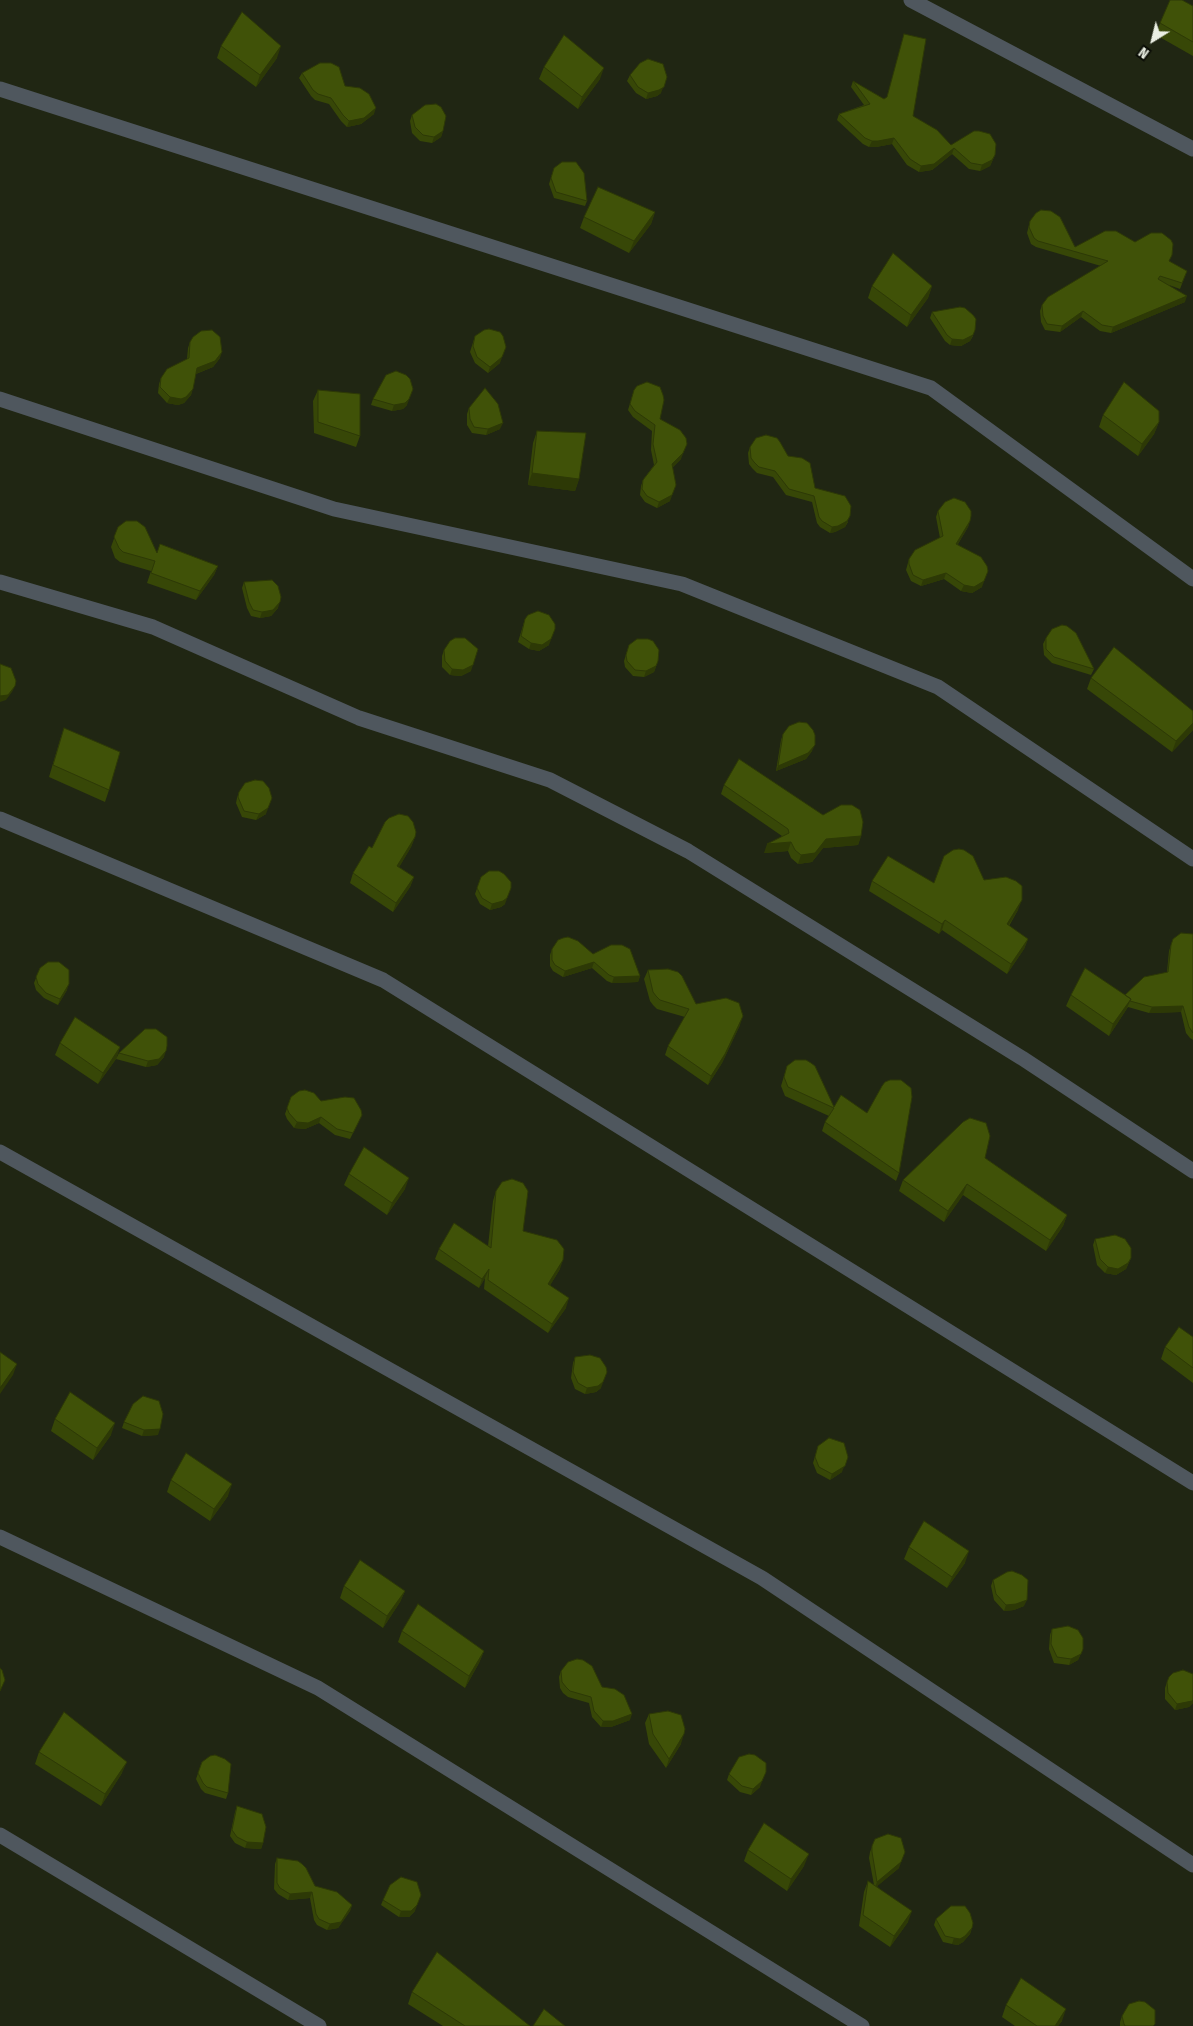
<!DOCTYPE html>
<style>
body{margin:0}
#map{position:relative;width:1193px;height:2026px;overflow:hidden;background:#202613;font-family:"Fira Sans Condensed",sans-serif}
canvas{display:block}
.north{position:absolute;left:1128px;top:15px;width:50px;height:50px;-webkit-text-stroke:4px #0b0e06;paint-order:stroke;rotate:216deg;font-size:14px;font-weight:700;line-height:20px;text-align:center;color:#eaefe3}
.north::after{content:'';display:block;margin:auto;width:18px;height:22px;background:#eaefe3;clip-path:polygon(50% 0,100% 100%,50% 72%,0 100%)}
</style>
<div id="map">
<canvas width="1193" height="2026"></canvas>
<div class="north">N</div>
</div>
<script>
const context = document.querySelector('canvas').getContext('2d');
context.lineJoin = 'round';
const toPath = rows => new Path2D(rows.map(r => 'M' + r).join(''));
function stroke(path, color, width, dash) { context.strokeStyle = color; context.lineWidth = width; context.lineCap = dash ? 'butt' : 'round'; context.setLineDash(dash || []); context.stroke(path); }
function fill(path, color) { context.fillStyle = color; context.fill(path, 'evenodd'); }
stroke(toPath([
 [911,0,1193,149],
 [0,89,931,388,1193,579],
 [0,399,334,509,682,584,938,687,1193,859],
 [0,582,153,627,359,718,550,780,688,851,1022,1058,1193,1171],
 [0,819,383,980,1193,1483],
 [0,1152,762,1578,1193,1865],
 [0,1537,318,1688,862,2026],
 [0,1835,319,2026]
]), '#4f575e', 15);
fill(toPath([
 [1193,6,1193,56,1156,35,1160,23],
 [904,34,913,116,951,145,995,155,990,166,980,171,969,169,952,154,932,170,919,172,907,165,892,144,876,147,869,147,863,144,837,120,839,114,864,105,851,87,853,81,884,99,887,98],
 [221,46,277,58,256,87,217,58],
 [544,67,600,79,578,109,539,79],
 [302,73,345,86,374,114,361,124,347,127,341,121,329,104,315,100,311,96,299,78],
 [630,75,661,93,657,96,646,99,636,93,627,81],
 [412,115,443,131,441,137,432,143,420,141,412,133,410,121],
 [554,168,587,201,585,206,554,198,549,184],
 [655,212,651,224,629,253,580,228,584,217],
 [1030,221,1075,247,1170,262,1187,271,1180,289,1169,285,1185,302,1111,333,1100,331,1081,317,1060,332,1045,330,1041,322,1040,311,1042,305,1101,266,1036,247,1031,244,1027,233],
 [872,286,932,286,928,298,907,327,868,298],
 [932,312,973,336,970,341,961,346,950,345,945,341,930,318],
 [475,336,500,363,488,373,475,363,470,352],
 [190,342,220,358,213,367,196,374,191,395,184,403,178,405,167,403,158,393,159,384,161,378,187,359,188,348],
 [318,390,360,436,356,447,314,433,313,401],
 [634,390,660,419,681,459,673,467,670,501,657,508,645,502,640,495,641,486,643,480,654,465,651,450,652,431,633,417,628,410],
 [373,399,407,405,403,409,392,411,371,405],
 [469,408,500,429,486,435,472,433,467,425,467,414],
 [1103,415,1159,422,1154,434,1138,456,1099,427],
 [537,431,579,479,575,491,528,485,533,443],
 [750,447,788,456,815,488,848,522,845,527,835,532,830,533,820,527,817,523,812,502,786,495,773,477,757,473,752,468,749,464,748,453],
 [938,511,970,521,968,527,958,544,982,587,972,593,961,591,944,579,921,586,911,581,906,570,909,559,940,538,936,517],
 [118,527,157,553,160,544,218,566,214,575,196,600,147,583,151,571,120,562,115,558,111,547],
 [244,582,278,608,271,616,260,618,251,616,247,608,242,588],
 [525,619,549,645,539,651,529,649,518,642],
 [1046,638,1094,669,1091,675,1052,663,1044,655,1043,644],
 [629,645,658,661,654,672,644,677,633,676,625,667,624,661],
 [444,650,471,671,461,676,450,675,442,667,442,656],
 [1091,678,1193,711,1193,730,1172,752,1087,689],
 [64,728,109,790,105,802,49,777,60,740],
 [783,734,812,751,806,759,776,771,781,740],
 [724,785,823,815,861,836,858,845,823,848,812,862,798,864,791,858,788,851,764,853,782,836,721,794],
 [239,792,266,814,256,820,242,817,236,803,237,798],
 [415,837,411,847,399,867,414,877,410,887,393,912,350,883,353,873,372,848],
 [481,877,505,904,501,907,490,910,480,904,475,894],
 [984,880,1018,910,1009,926,1028,939,1024,949,1007,974,942,930,939,934,869,891,872,881,934,883],
 [1193,934,1193,1040,1190,1038,1186,1033,1181,1012,1149,1013,1128,1007,1126,1010,1109,1036,1066,1006,1071,995,1125,995,1167,972,1169,951,1173,939],
 [552,949,593,954,640,976,638,982,612,983,607,981,592,968,563,977,553,971,550,966,550,955],
 [40,968,67,990,58,1005,44,998,36,990,34,983],
 [648,970,696,1004,740,1025,722,1063,708,1085,665,1055,668,1046,685,1017,657,1009,653,1005,650,1001,644,979],
 [60,1043,120,1047,116,1059,98,1084,55,1055],
 [119,1053,164,1057,157,1065,146,1067,116,1059],
 [787,1066,834,1107,867,1113,899,1173,896,1181,822,1131,825,1122,829,1116,785,1096,781,1086],
 [291,1097,321,1101,359,1121,350,1139,335,1135,319,1123,305,1129,294,1128,287,1119,285,1114],
 [985,1158,1067,1215,1063,1226,1046,1251,963,1195,944,1222,899,1191,903,1180],
 [349,1174,405,1189,387,1215,344,1185],
 [496,1191,523,1231,560,1269,550,1285,566,1308,548,1333,484,1289,485,1278,479,1288,435,1259,439,1249,488,1246,493,1201],
 [1095,1239,1131,1258,1126,1269,1116,1275,1105,1273,1097,1265,1093,1245],
 [1193,1337,1193,1383,1161,1359,1165,1347],
 [575,1357,601,1388,596,1392,585,1394,575,1389,571,1378,573,1363],
 [55,1419,111,1435,93,1460,51,1431],
 [124,1422,158,1435,142,1436,122,1428],
 [818,1446,842,1472,830,1480,817,1473,813,1463],
 [171,1480,228,1496,210,1521,167,1492],
 [909,1547,965,1563,947,1588,904,1559],
 [993,1580,1024,1606,1014,1610,1004,1611,994,1600,991,1586],
 [344,1586,405,1591,400,1602,383,1628,340,1598],
 [1052,1629,1083,1649,1078,1660,1069,1665,1054,1663,1049,1649,1050,1635],
 [402,1631,484,1651,479,1663,465,1688,398,1642],
 [561,1671,602,1687,630,1720,611,1727,601,1727,592,1717,589,1703,568,1697,563,1693,560,1688,559,1677],
 [1193,1674,1193,1703,1189,1707,1175,1710,1165,1699,1165,1688,1167,1682],
 [649,1714,681,1744,666,1768,649,1744,645,1723],
 [39,1752,122,1773,101,1806,35,1764],
 [202,1762,228,1793,226,1799,205,1793,201,1789,196,1779],
 [729,1774,760,1787,751,1795,740,1792,727,1780],
 [237,1806,263,1843,261,1849,245,1848,235,1843,230,1836,235,1812],
 [875,1839,899,1868,877,1886,908,1922,890,1947,859,1926,864,1892,868,1881,874,1885,869,1858,870,1852],
 [748,1850,804,1866,787,1891,744,1861],
 [277,1858,315,1886,352,1905,350,1911,338,1928,327,1930,317,1925,314,1920,310,1898,288,1900,278,1894,274,1889,275,1864],
 [383,1900,415,1911,409,1917,399,1917,381,1905],
 [936,1919,972,1928,970,1934,963,1942,958,1945,952,1944,943,1942,934,1925],
 [412,1992,530,2026,443,2026,408,2004],
 [1006,2005,1062,2021,1058,2026,1015,2026,1002,2017],
 [1122,2016,1154,2026,1120,2026,1120,2022]
]), '#374707');
fill(toPath([
 [281,46,277,58,256,87,260,75],
 [604,68,600,79,578,109,582,97],
 [665,83,661,93,657,96,646,99,648,93],
 [376,108,374,114,361,124,347,127,349,121],
 [443,131,441,137,432,143,434,137],
 [894,138,892,144,876,147,869,147,872,141],
 [954,148,952,154,932,170,919,172,921,166],
 [995,155,990,166,980,171,982,165],
 [655,212,651,224,629,253,634,241],
 [932,286,928,298,907,327,911,315],
 [1187,296,1185,302,1111,333,1113,327],
 [1083,311,1081,317,1060,332,1062,326],
 [975,330,970,341,961,346,950,345,952,339],
 [506,347,500,363,488,373,490,367],
 [222,352,220,358,213,367,195,374,197,368],
 [193,389,191,395,184,403,178,405,167,403,170,397],
 [413,389,407,405,403,409,392,411,394,405],
 [1159,422,1154,434,1138,456,1142,444],
 [503,423,500,429,486,435,488,429],
 [687,444,681,459,670,470,672,464],
 [532,473,579,479,575,491,528,485],
 [676,485,670,501,657,508,659,502],
 [850,516,845,527,835,532,830,533,832,527],
 [970,521,968,527,954,550,956,544],
 [218,566,214,575,196,600,200,591],
 [988,571,982,587,972,593,961,591,964,585],
 [946,573,944,579,921,586,923,580],
 [280,602,278,608,271,616,260,618,262,612],
 [555,629,549,645,539,651,529,649,531,643],
 [658,661,654,672,644,677,646,671],
 [473,665,471,671,461,676,450,675,452,669],
 [15,686,12,692,6,700,0,702,0,696],
 [1193,723,1193,730,1172,752,1176,741],
 [815,745,812,751,806,759,776,771,778,766],
 [272,798,266,814,256,820,259,814],
 [861,836,858,845,823,848,812,862,798,864,801,855,826,839],
 [415,837,411,847,394,876,397,866],
 [791,842,788,851,764,853,767,844],
 [414,877,410,887,393,912,396,903],
 [511,888,505,904,501,907,490,910,492,904],
 [1022,900,1018,910,1003,934,1007,924],
 [945,920,942,930,939,934,942,924],
 [1028,939,1024,949,1007,974,1011,964],
 [594,962,592,968,563,977,565,971],
 [640,976,638,982,612,983,614,977],
 [69,984,67,990,58,1005,60,999],
 [1131,999,1126,1010,1109,1036,1113,1024],
 [1183,1006,1181,1012,1149,1013,1152,1007],
 [743,1016,740,1025,722,1063,708,1085,711,1076],
 [120,1047,116,1059,98,1084,103,1073],
 [166,1051,164,1057,157,1065,146,1067,148,1061],
 [321,1117,319,1123,305,1129,294,1128,297,1122],
 [409,1178,405,1189,387,1215,392,1203],
 [967,1184,963,1195,944,1222,948,1211],
 [1067,1215,1063,1226,1046,1251,1050,1240],
 [1131,1258,1126,1269,1116,1275,1105,1273,1108,1267],
 [563,1260,560,1269,545,1294,548,1284],
 [489,1269,485,1278,479,1288,482,1279],
 [569,1298,566,1308,548,1333,552,1324],
 [17,1364,13,1375,0,1394,0,1388],
 [607,1372,601,1388,596,1392,585,1394,587,1388],
 [115,1423,111,1435,93,1460,97,1448],
 [160,1429,158,1435,142,1436,144,1430],
 [848,1457,842,1472,830,1480,832,1474],
 [232,1484,228,1496,210,1521,214,1509],
 [969,1551,965,1563,947,1588,952,1577],
 [405,1591,400,1602,383,1628,387,1616],
 [1027,1600,1024,1606,1014,1610,1004,1611,1006,1605],
 [1083,1649,1078,1660,1069,1665,1071,1659],
 [484,1651,479,1663,465,1688,469,1676],
 [1193,1700,1193,1703,1189,1707,1175,1710,1177,1704],
 [632,1714,630,1720,611,1727,601,1727,603,1721],
 [684,1734,681,1744,666,1768,669,1759],
 [127,1762,122,1773,101,1806,105,1794],
 [766,1772,760,1787,751,1795,753,1789],
 [247,1842,263,1843,261,1849,245,1848],
 [905,1852,899,1868,875,1888,877,1882],
 [809,1854,804,1866,787,1891,791,1879],
 [312,1892,310,1898,288,1900,290,1894],
 [421,1895,415,1911,409,1917,399,1917,401,1911],
 [352,1905,350,1911,338,1928,327,1930,330,1924],
 [912,1911,908,1922,890,1947,894,1936],
 [972,1928,970,1934,963,1942,958,1945,952,1944,954,1938],
 [1066,2009,1062,2021,1058,2026,1055,2026]
]), '#2d3906');
const building = toPath([
 [1170,0,1182,0,1193,6,1193,42,1160,23,1170,0],
 [242,12,281,46,260,75,221,46,242,12],
 [904,34,926,39,913,116,937,130,951,145,974,131,979,131,990,134,996,144,995,155,992,160,982,165,971,163,954,148,934,164,921,166,910,159,894,138,878,141,872,141,865,138,839,114,870,104,853,81,884,99,887,97,904,34],
 [564,35,604,68,582,97,544,67,564,35],
 [648,59,663,64,667,77,664,87,659,90,648,93,638,87,630,75,640,63,648,59],
 [320,63,331,63,339,67,345,86,360,88,369,94,376,108,364,118,349,121,343,115,331,98,318,94,313,90,302,73,320,63],
 [436,104,441,107,446,116,443,131,434,137,423,135,415,127,412,115,425,105,436,104],
 [562,162,576,162,584,173,587,201,556,192,551,178,554,168,562,162],
 [598,187,655,212,634,241,584,217,598,187],
 [1041,210,1051,211,1060,217,1075,247,1105,231,1116,231,1135,242,1151,233,1162,233,1171,240,1173,244,1172,255,1169,261,1187,271,1182,283,1160,276,1158,279,1187,296,1113,327,1102,325,1083,311,1062,326,1047,324,1043,316,1042,305,1048,297,1108,261,1038,241,1034,238,1029,227,1030,221,1036,213,1041,210],
 [893,253,932,286,911,315,872,286,893,253],
 [960,307,965,308,973,315,976,319,975,330,973,335,963,340,952,339,947,335,932,312,960,307],
 [489,329,500,332,503,336,506,347,502,357,490,367,477,357,473,346,475,336,484,330,489,329],
 [212,330,220,337,222,352,215,361,197,368,193,389,186,397,181,399,170,397,160,387,161,378,167,369,189,358,190,342,193,337,201,331,212,330],
 [396,371,406,375,410,379,413,389,409,399,405,403,394,405,373,399,386,375,396,371],
 [647,382,660,387,663,395,664,400,660,419,680,430,686,438,687,444,683,453,672,464,676,485,672,495,659,502,647,496,642,489,643,480,657,462,653,444,655,425,635,411,630,404,634,390,637,386,647,382],
 [1124,382,1159,411,1159,422,1142,444,1103,415,1124,382],
 [485,388,498,404,503,423,488,429,474,427,470,419,469,408,485,388],
 [318,390,360,394,360,436,318,422,318,390],
 [537,431,586,433,579,479,532,473,537,431],
 [766,435,777,438,780,442,788,456,802,458,810,463,815,488,845,496,851,506,850,516,847,521,838,526,832,527,822,521,819,517,814,496,789,489,775,471,759,467,754,462,751,458,750,447,756,438,766,435],
 [954,498,965,502,971,511,971,516,970,521,956,544,981,557,987,566,988,571,984,581,974,587,964,585,946,573,923,580,913,575,909,564,909,559,915,550,943,536,938,511,945,502,954,498],
 [126,521,137,521,145,527,157,553,160,544,218,566,200,591,151,573,155,561,123,552,119,548,114,537,118,527,126,521],
 [272,580,278,586,281,597,280,602,273,610,262,612,253,610,249,602,244,582,272,580],
 [538,611,549,615,555,624,555,629,551,639,542,645,531,643,521,636,525,619,528,615,538,611],
 [1062,625,1067,626,1076,633,1094,669,1054,657,1046,649,1046,638,1052,629,1062,625],
 [455,638,465,638,478,649,473,665,463,670,452,669,445,661,444,650,450,641,455,638],
 [637,639,648,639,653,641,659,650,658,661,656,666,646,671,635,670,627,661,626,655,629,645,637,639],
 [1114,647,1193,711,1193,723,1176,741,1091,678,1114,647],
 [0,664,11,668,16,681,15,686,8,695,0,696,0,664],
 [799,722,807,723,813,730,815,735,815,745,808,753,778,766,783,734,789,726,799,722],
 [64,728,120,752,109,790,53,765,64,728],
 [739,759,823,815,841,805,852,805,860,810,863,822,861,836,826,839,815,853,801,855,795,850,791,842,767,844,789,833,788,829,724,785,739,759],
 [255,780,263,781,269,788,272,798,268,808,259,814,244,811,238,797,239,792,245,783,255,780],
 [399,814,408,816,413,822,416,832,415,837,397,866,414,877,396,903,353,873,369,846,372,848,385,822,389,818,399,814],
 [959,849,964,850,973,856,984,880,1006,877,1016,881,1022,886,1022,900,1007,924,1028,939,1011,964,945,920,942,924,872,881,888,856,934,883,944,856,953,850,959,849],
 [489,871,499,871,504,874,511,882,511,888,507,898,503,901,492,904,482,898,477,888,481,877,489,871],
 [1181,933,1193,934,1193,1033,1189,1027,1183,1006,1152,1007,1130,1001,1131,999,1125,995,1144,977,1168,972,1171,945,1173,939,1181,933],
 [568,937,578,941,593,954,611,945,622,945,630,949,640,976,614,977,609,975,594,962,565,971,555,965,552,960,552,949,558,940,563,938,568,937],
 [48,962,59,962,69,970,69,984,60,999,46,993,38,984,36,977,40,968,48,962],
 [1085,968,1131,999,1113,1024,1071,995,1085,968],
 [668,969,678,972,682,976,696,1004,726,998,739,1003,743,1016,725,1054,711,1076,668,1046,689,1009,660,1000,656,996,653,992,648,970,668,969],
 [75,1017,120,1047,103,1073,60,1043,75,1017],
 [145,1029,156,1029,167,1037,167,1046,166,1051,159,1059,148,1061,119,1053,145,1029],
 [795,1060,806,1060,811,1063,815,1066,834,1107,841,1095,867,1113,882,1086,885,1082,890,1080,901,1080,911,1088,912,1097,899,1173,825,1122,834,1108,788,1087,784,1077,787,1066,795,1060],
 [305,1090,314,1093,321,1101,345,1097,354,1098,361,1110,362,1115,353,1133,337,1129,321,1117,308,1123,297,1122,289,1113,287,1108,291,1097,299,1091,305,1090],
 [970,1118,986,1123,990,1136,985,1158,1067,1215,1050,1240,967,1184,948,1211,903,1180,963,1122,970,1118],
 [364,1147,409,1178,392,1203,349,1174,364,1147],
 [512,1179,523,1183,528,1191,523,1231,557,1240,564,1249,563,1260,548,1284,569,1298,552,1324,488,1280,489,1269,482,1279,439,1249,454,1223,491,1248,496,1191,502,1182,512,1179],
 [1115,1235,1125,1239,1131,1248,1131,1258,1128,1263,1118,1269,1108,1267,1100,1259,1095,1239,1115,1235],
 [1179,1327,1193,1337,1193,1368,1165,1347,1179,1327],
 [0,1352,17,1364,0,1388,0,1352],
 [590,1355,600,1358,606,1367,607,1372,603,1382,598,1386,587,1388,578,1383,573,1372,575,1357,590,1355],
 [70,1392,115,1423,97,1448,55,1419,70,1392],
 [143,1396,159,1401,163,1414,160,1429,144,1430,124,1422,133,1404,143,1396],
 [829,1438,844,1443,848,1457,845,1466,832,1474,819,1467,815,1457,818,1446,829,1438],
 [186,1453,232,1484,214,1509,171,1480,186,1453],
 [924,1521,969,1551,952,1577,909,1547,924,1521],
 [360,1560,405,1591,387,1616,344,1586,360,1560],
 [1012,1571,1022,1575,1028,1580,1027,1600,1016,1604,1006,1605,996,1594,993,1580,1007,1572,1012,1571],
 [418,1604,484,1651,469,1676,402,1631,418,1604],
 [1068,1626,1078,1630,1083,1638,1083,1649,1081,1654,1071,1659,1057,1657,1051,1644,1052,1629,1068,1626],
 [577,1659,583,1660,592,1666,602,1687,615,1689,624,1695,632,1714,613,1721,603,1721,594,1711,591,1697,570,1691,566,1687,562,1682,561,1671,568,1662,577,1659],
 [0,1668,2,1670,5,1680,0,1691,0,1668],
 [1183,1670,1193,1674,1193,1700,1192,1701,1177,1704,1168,1693,1167,1682,1169,1677,1173,1673,1183,1670],
 [668,1711,681,1715,685,1729,684,1734,669,1759,653,1734,649,1714,668,1711],
 [64,1712,127,1762,105,1794,39,1752,64,1712],
 [749,1754,755,1755,766,1763,766,1772,762,1781,753,1789,742,1786,729,1774,739,1757,749,1754],
 [215,1755,225,1759,231,1764,228,1793,207,1787,203,1783,198,1773,202,1762,210,1756,215,1755],
 [237,1806,262,1814,266,1827,263,1843,247,1842,237,1837,232,1830,237,1806],
 [764,1823,809,1854,791,1879,748,1850,764,1823],
 [888,1834,901,1838,905,1852,901,1862,877,1882,872,1852,872,1846,875,1839,888,1834],
 [277,1858,298,1861,302,1864,306,1868,315,1886,337,1892,352,1905,341,1922,330,1924,319,1919,316,1914,312,1892,290,1894,280,1888,277,1883,277,1858],
 [401,1877,417,1882,421,1895,417,1905,411,1911,401,1911,383,1900,390,1885,401,1877],
 [868,1881,912,1911,894,1936,863,1915,868,1881],
 [951,1906,965,1906,970,1913,973,1923,972,1928,965,1936,960,1939,954,1938,945,1936,936,1919,951,1906],
 [437,1952,530,2026,465,2026,412,1992,437,1952],
 [1021,1978,1066,2009,1055,2026,1037,2026,1006,2005,1021,1978],
 [1139,2001,1145,2002,1155,2010,1155,2024,1153,2026,1125,2026,1124,2024,1122,2016,1129,2004,1139,2001],
 [544,2009,565,2026,533,2026,544,2009]
]);
fill(building, '#405208');
stroke(building, '#2d3906', 1);
</script>
